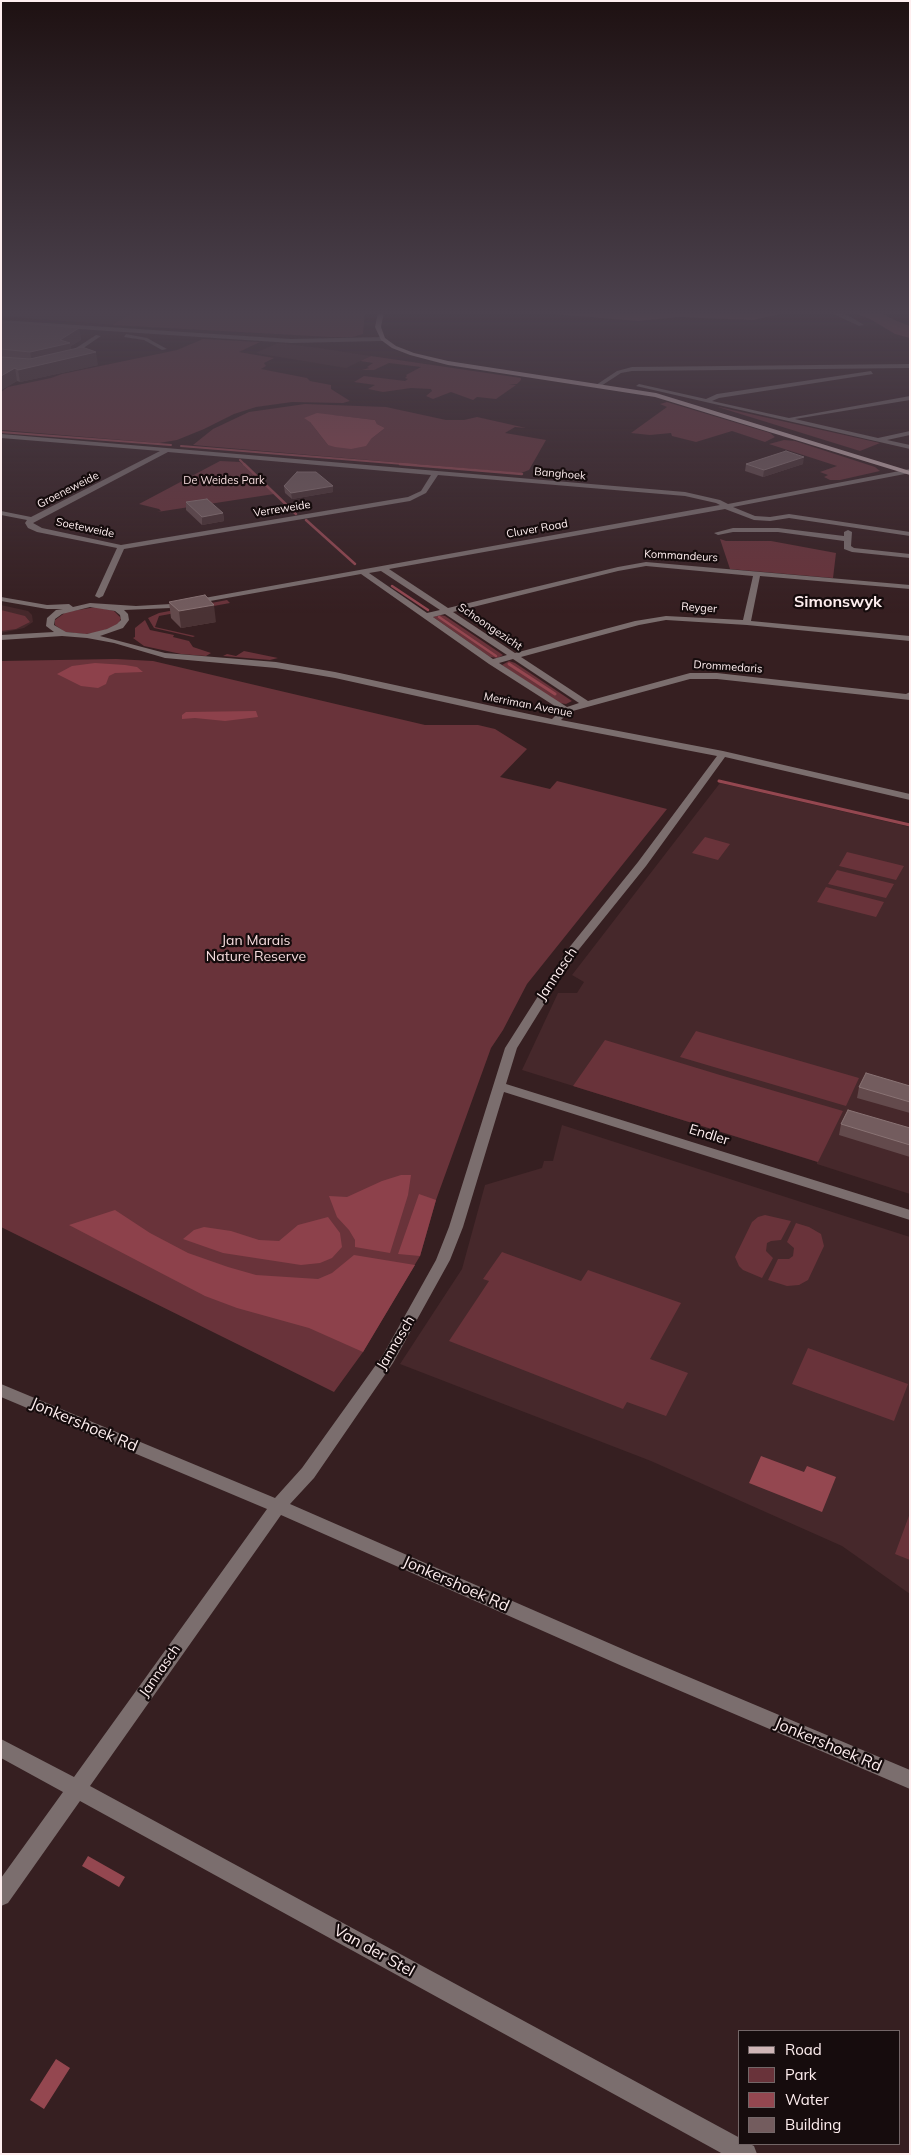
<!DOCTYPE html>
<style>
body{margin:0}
#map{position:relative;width:911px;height:2155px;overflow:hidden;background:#361f21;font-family:Mulish,sans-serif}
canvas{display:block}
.frame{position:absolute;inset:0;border:2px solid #feeeef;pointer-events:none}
.legend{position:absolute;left:738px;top:2030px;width:162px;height:115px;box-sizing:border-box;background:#160c0d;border:1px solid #736667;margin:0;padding:6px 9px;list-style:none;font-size:15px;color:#feeeef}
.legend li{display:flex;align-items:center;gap:10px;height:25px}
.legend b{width:25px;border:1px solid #736667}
</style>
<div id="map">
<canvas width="911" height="2155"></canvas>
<div class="frame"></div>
<ul class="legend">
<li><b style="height:6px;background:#d0b6b7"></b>Road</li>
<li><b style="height:14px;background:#69333a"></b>Park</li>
<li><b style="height:14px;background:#944750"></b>Water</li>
<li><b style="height:14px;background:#735c5e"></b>Building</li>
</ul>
</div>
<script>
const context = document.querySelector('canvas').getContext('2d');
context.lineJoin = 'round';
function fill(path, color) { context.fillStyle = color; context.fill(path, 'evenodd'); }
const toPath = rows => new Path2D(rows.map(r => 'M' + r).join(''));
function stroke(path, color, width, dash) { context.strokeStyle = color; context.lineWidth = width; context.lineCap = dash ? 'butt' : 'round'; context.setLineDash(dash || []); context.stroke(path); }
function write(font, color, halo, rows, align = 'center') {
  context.font = font + ' Mulish,sans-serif'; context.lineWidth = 4.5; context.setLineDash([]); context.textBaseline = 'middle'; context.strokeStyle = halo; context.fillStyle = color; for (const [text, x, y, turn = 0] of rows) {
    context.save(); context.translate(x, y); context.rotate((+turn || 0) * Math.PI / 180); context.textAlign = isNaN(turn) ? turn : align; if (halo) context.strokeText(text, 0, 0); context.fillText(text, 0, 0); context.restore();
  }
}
fill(toPath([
 [1,312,133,312,112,325,1,316],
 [278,343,312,347,371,356,346,368,255,353],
 [1,605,28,611,32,615,33,622,24,628,1,633],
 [720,783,910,827,910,1194,817,1164,817,1162,522,1070,558,993,577,993,584,982,572,975],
 [562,1125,910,1237,910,1594,842,1546,651,1461,400,1364,462,1269,485,1185,542,1168,544,1161,553,1161]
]), '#46282b');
fill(toPath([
 [133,312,365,312,363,334,353,337,330,337,112,325],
 [203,339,260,342,239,352,274,358,264,363,266,366,261,369,307,378,310,381,331,385,331,389,350,401,343,403,292,402,256,407,234,414,204,429,177,440,159,443,1,430,1,392,8,387,51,378,62,374,177,350],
 [371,356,521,378,521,380,517,384,509,384,516,385,496,399,477,397,473,400,451,392,433,399,426,396,432,391,431,389,411,388,383,392,368,389,375,385,354,382,364,376,405,381,408,379,405,378,407,376,406,375,421,367,389,363,374,370,362,370,369,368,367,367,373,363,360,361],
 [667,402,770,433,775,437,765,442,732,431,696,442,672,436,671,433,650,435,631,433,667,407,660,404],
 [305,404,386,407,446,420,464,420,477,417,526,428,515,427,505,433,546,440,529,470,521,473,193,445,213,429,249,412],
 [332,415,375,420,377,424,385,428,371,439,328,445,310,422],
 [718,407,719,407,880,443,860,451],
 [784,440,795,441,875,467,880,471,840,480,830,480,824,477,828,475,820,472,837,466,769,444],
 [220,461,240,462,274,494,157,512,161,511,159,509,139,504],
 [720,539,726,541,771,541,836,553,833,578,730,569],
 [227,600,230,603,159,616,155,627,195,636,193,637,154,628,148,618,159,613],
 [96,607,114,611,121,618,119,623,114,627,96,633,85,634,65,632,55,625,55,620,66,612],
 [1,610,25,616,30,622,16,629,1,631],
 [440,615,445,616,503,655,498,658,490,657,433,617],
 [145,620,150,630,174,635,173,637,189,641,193,647,211,653,206,656,181,654,144,646,133,638,135,637,135,628],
 [244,651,278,658,270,660,223,656,227,654,236,656],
 [116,659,153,661,425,725,478,725,495,729,527,749,500,777,550,789,557,781,667,809,527,984,503,1030,491,1048,436,1200,420,1256,363,1352,334,1392,1,1227,1,661],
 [509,661,515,663,572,701,566,704,559,703,502,665],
 [705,837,730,844,718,860,692,853],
 [847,852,904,866,896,880,839,866],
 [837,870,894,884,886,898,828,884],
 [826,887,884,902,876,917,817,902],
 [696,1031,776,1054,859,1078,846,1106,680,1057],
 [605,1040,720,1075,843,1111,818,1162,573,1086],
 [765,1215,791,1221,781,1240,771,1241,767,1243,766,1251,773,1258,762,1278,743,1270,739,1266,735,1257,752,1222,758,1217],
 [796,1223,809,1227,821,1234,824,1246,808,1280,799,1285,787,1286,768,1280,778,1259,789,1259,793,1256,794,1248,787,1242],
 [502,1252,581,1281,588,1270,681,1303,650,1359,688,1373,666,1416,627,1402,623,1409,449,1341,489,1281,483,1279],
 [808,1348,908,1384,894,1421,792,1384],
 [910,1513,910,1560,895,1554]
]), '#69333a');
fill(toPath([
 [529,312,623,314,790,312,753,320,678,317,638,321],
 [851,312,878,312,897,321,910,326,910,338,895,334,870,319],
 [95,663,125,665,137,667,143,672,115,673,109,676,106,684,98,688,81,686,57,674,72,666],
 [256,711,258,717,225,721,195,718,182,719,182,715,186,712],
 [401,1175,411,1175,408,1195,390,1253,355,1247,355,1240,349,1230,337,1217,329,1196,347,1197,382,1181],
 [419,1194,436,1200,420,1256,398,1254],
 [115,1210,150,1233,188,1253,228,1267,256,1275,318,1279,332,1273,354,1255,415,1265,363,1352,309,1328,237,1308,205,1296,69,1225],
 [328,1217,340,1233,342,1247,332,1258,320,1263,301,1265,223,1253,183,1239,194,1230,204,1227,231,1231,259,1240,279,1241,298,1225]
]), '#8d414b');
fill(toPath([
 [317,413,375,420,377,424,385,428,371,439,366,446,351,449,335,447,328,445,310,422,304,418],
 [761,1456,804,1472,807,1466,836,1477,822,1512,749,1483],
 [88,1856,125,1877,119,1887,82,1866],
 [56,2059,70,2068,44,2109,30,2100]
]), '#944750');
stroke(toPath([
 [550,312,634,317,667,315,724,317,772,312],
 [859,312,910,333],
 [1,432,171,445],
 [181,446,416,465],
 [240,460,245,465]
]), '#944750', 2);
stroke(toPath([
 [244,464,296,514],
 [400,464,522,474],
 [306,520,355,564],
 [392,586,428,610],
 [439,617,496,656]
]), '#944750', 2.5);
stroke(toPath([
 [509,664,555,694],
 [719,781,910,825]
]), '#944750', 3);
fill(toPath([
 [829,312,838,312,851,317,864,325,859,326,829,312],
 [1,320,291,339,383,337,386,339,383,341,291,343,1,324,1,320],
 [126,334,147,338,167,349,162,350,144,340,124,337,126,334],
 [96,335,101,336,82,349,92,354,92,356,86,356,76,350,76,348,96,335],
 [910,364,910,368,632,371,621,373,601,386,596,385,617,371,632,367,910,364],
 [871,371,873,374,719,398,712,401,789,418,910,396,910,400,795,419,878,438,910,431,910,435,887,440,910,445,910,449,636,386,639,384,706,399,717,394,871,371],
 [1,434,685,492,720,500,728,504,910,469,910,473,733,507,755,516,770,517,789,514,910,532,910,536,789,518,770,521,754,520,725,509,389,569,448,608,618,567,646,562,910,585,910,589,760,576,751,621,910,636,910,641,747,625,666,620,639,625,521,657,588,701,690,673,717,673,906,694,910,692,910,700,717,679,690,679,569,712,561,720,723,751,910,794,910,800,725,757,646,866,576,953,517,1048,506,1084,910,1210,910,1220,504,1092,463,1227,450,1260,393,1363,314,1478,290,1504,634,1654,910,1770,910,1789,622,1666,281,1515,90,1786,740,2138,740,2144,750,2144,754,2146,757,2154,723,2154,80,1801,8,1903,1,1906,1,1878,63,1792,1,1758,1,1739,74,1777,267,1509,1,1397,1,1384,275,1498,302,1468,383,1355,436,1260,449,1227,505,1048,568,949,638,862,717,756,498,714,335,678,276,668,165,658,114,643,87,638,62,636,1,640,1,635,54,632,46,626,47,618,56,610,63,609,47,609,1,601,1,597,47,605,69,604,73,607,90,603,136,606,171,604,720,505,716,503,685,496,438,475,426,493,410,501,124,549,103,596,99,598,95,596,117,548,37,532,28,528,25,523,27,520,1,515,1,511,31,517,160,451,1,438,1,434],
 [168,452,431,475,421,491,408,497,121,545,42,528,33,523,168,452],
 [646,566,753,576,743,620,666,616,635,621,515,653,453,612,618,571,646,566],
 [381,571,440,610,427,613,369,573,381,571],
 [361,574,489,664,561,710,552,719,335,672,276,662,165,653,100,636,123,628,129,620,128,614,124,610,171,608,361,574],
 [90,607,115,611,120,615,121,620,117,624,107,629,87,634,66,632,54,625,55,619,62,614,90,607],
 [445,614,507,655,493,659,433,617,445,614],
 [513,659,579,703,567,707,499,663,513,659],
 [733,528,778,528,844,536,844,532,848,530,852,532,851,546,854,548,910,554,910,558,852,552,844,549,844,541,778,532,733,532,718,535,714,533,733,528]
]), '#7b6e6e');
fill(toPath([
 [378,312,384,312,381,327,385,338,396,346,414,353,448,361,656,393,910,471,910,475,655,397,448,365,410,355,392,348,381,340,375,327,378,312]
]), '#d0b6b7');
fill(toPath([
 [1,324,79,328,81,340,71,346,71,350,98,365,20,382,17,381,1,390],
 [746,464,803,464,763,477,745,471],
 [284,486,333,492,292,499,285,493],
 [186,502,223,513,224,521,202,525,186,510],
 [169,602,216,622,181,628,171,618],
 [910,1086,910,1113,857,1098,859,1087],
 [841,1124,910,1128,910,1157,839,1135]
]), '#634a4c');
fill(toPath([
 [79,328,81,340,71,346,72,356,32,364,30,352,60,340],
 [96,352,98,365,20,382,18,370],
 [15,368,17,381,1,390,1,376],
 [804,457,803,464,763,477,764,470],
 [333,486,333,492,292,499,291,493],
 [223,513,224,521,202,525,202,517],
 [214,605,216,622,181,628,179,611]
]), '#4a3234');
const building = toPath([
 [7,322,79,328,60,340,70,343,30,352,1,349,1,324,7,322],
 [82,347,96,352,18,370,15,368,1,376,1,357,30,359,82,347],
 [786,451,804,457,764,470,746,464,786,451],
 [297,472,316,472,333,486,291,493,284,486,297,472],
 [207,499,223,513,202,517,186,502,207,499],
 [205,595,214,605,179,611,169,602,205,595],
 [866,1073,910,1086,910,1102,859,1087,866,1073],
 [848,1110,910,1128,910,1145,841,1124,848,1110]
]);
fill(building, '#735c5e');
stroke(building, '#897374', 1);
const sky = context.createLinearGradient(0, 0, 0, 614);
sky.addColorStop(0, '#1e1112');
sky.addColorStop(0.51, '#4c424e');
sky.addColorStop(1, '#4c424e00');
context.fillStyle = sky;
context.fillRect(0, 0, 911, 614);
write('11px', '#feeeef', '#160c0d', [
 ["Banghoek",560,474,5],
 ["Groeneweide",68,490,-27],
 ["Verreweide",282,509,-9],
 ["Soeteweide",85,528,12],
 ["Cluver Road",537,529,-10],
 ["Kommandeurs",681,556,3],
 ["Reyger",699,608,4],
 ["Schoongezicht",490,627,34],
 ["Drommedaris",728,667,4],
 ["Merriman Avenue",528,705,11]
]);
write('11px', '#f5dcde', '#160c0d', [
 ["De Weides Park",224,481]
]);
write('14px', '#f5dcde', '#160c0d', [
 ["Jan Marais",256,941],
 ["Nature Reserve",256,957]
]);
write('14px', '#feeeef', '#160c0d', [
 ["Jannasch",557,974,-56],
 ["Endler",709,1135,17],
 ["Jannasch",396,1343,-59],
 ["Jannasch",160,1671,-55]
]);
write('bold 16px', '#feeeef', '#160c0d', [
 ["Simonswyk",838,602]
]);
write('16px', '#feeeef', '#160c0d', [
 ["Jonkershoek Rd",84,1425,23],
 ["Jonkershoek Rd",456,1584,24],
 ["Jonkershoek Rd",828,1745,23],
 ["Van der Stel",374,1951,29]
]);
</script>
